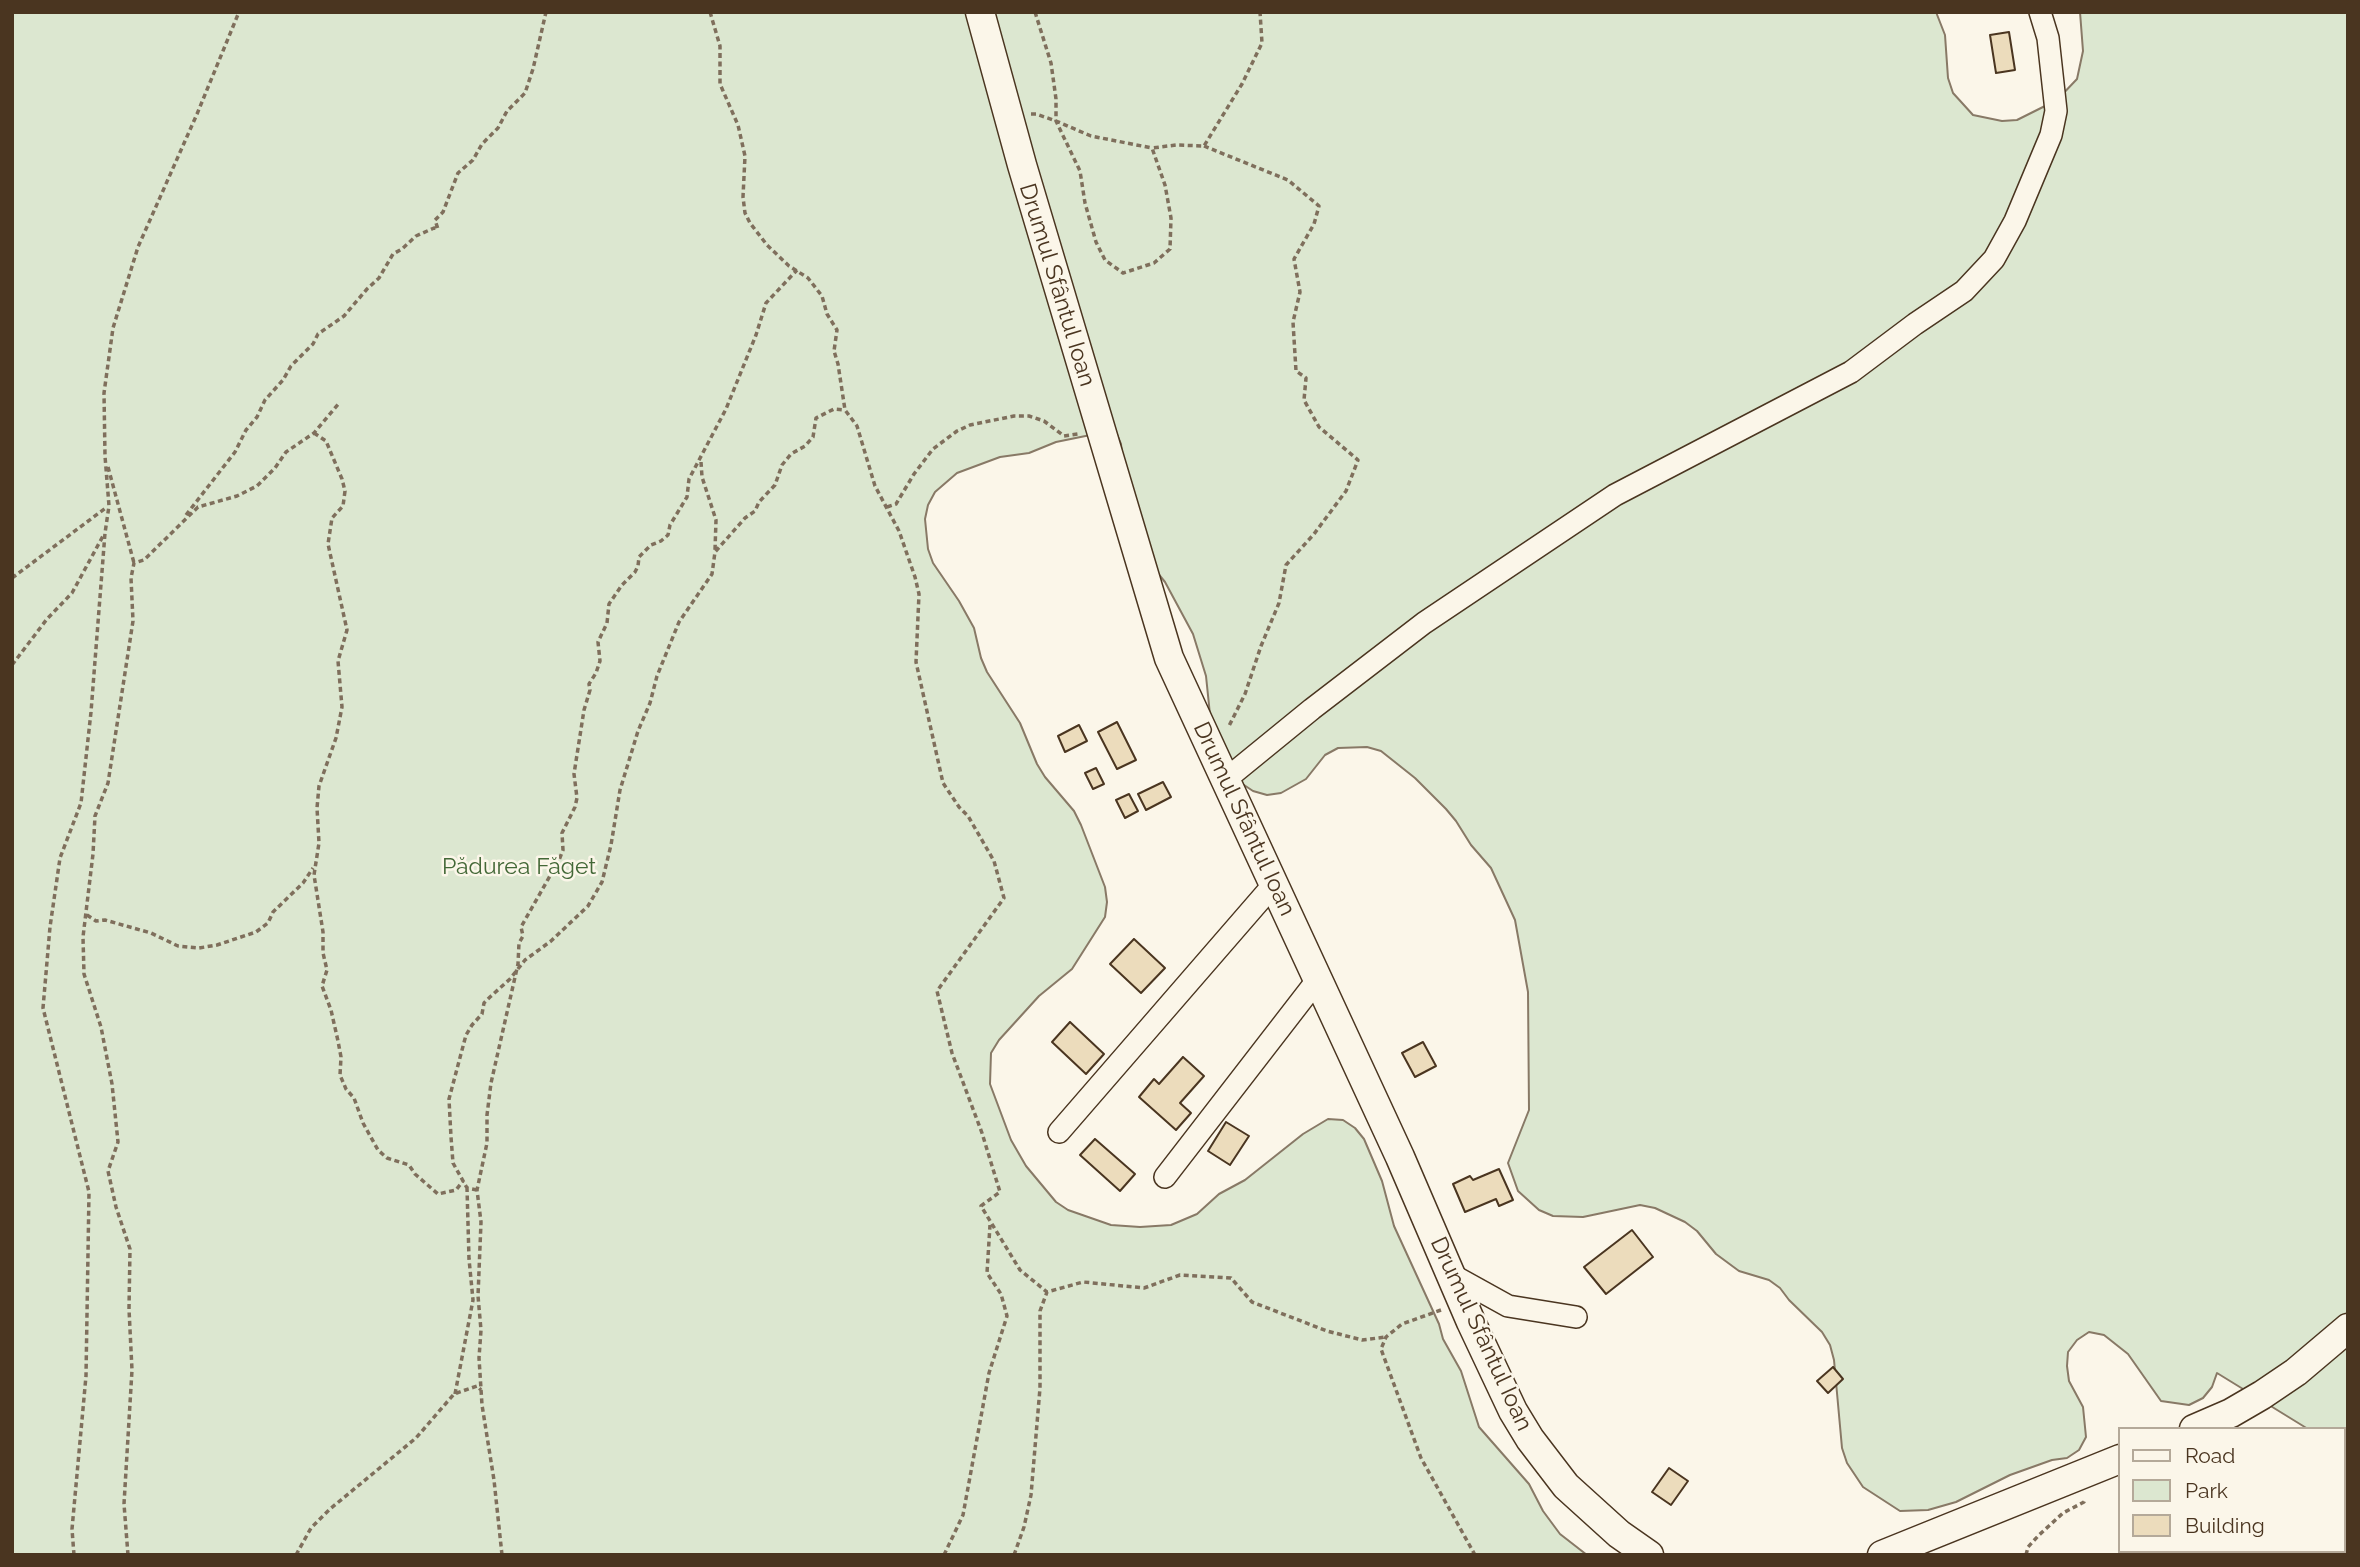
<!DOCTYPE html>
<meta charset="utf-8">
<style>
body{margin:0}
#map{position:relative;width:2360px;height:1567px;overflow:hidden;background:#fbf6e9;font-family:Raleway,sans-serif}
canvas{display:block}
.frame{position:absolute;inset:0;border:14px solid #4a3520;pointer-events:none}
.legend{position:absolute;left:2118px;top:1427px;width:228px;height:126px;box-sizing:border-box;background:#fbf6e9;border:2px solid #b4a999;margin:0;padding:9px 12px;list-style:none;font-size:21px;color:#4a3520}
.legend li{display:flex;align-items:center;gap:14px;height:35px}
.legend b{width:35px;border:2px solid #b4a999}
</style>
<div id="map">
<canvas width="2360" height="1567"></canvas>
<div class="frame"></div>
<ul class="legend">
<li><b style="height:9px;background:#fbf6e9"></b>Road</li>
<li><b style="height:19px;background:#dce7d0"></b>Park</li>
<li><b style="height:19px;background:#ecdcbc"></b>Building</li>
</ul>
</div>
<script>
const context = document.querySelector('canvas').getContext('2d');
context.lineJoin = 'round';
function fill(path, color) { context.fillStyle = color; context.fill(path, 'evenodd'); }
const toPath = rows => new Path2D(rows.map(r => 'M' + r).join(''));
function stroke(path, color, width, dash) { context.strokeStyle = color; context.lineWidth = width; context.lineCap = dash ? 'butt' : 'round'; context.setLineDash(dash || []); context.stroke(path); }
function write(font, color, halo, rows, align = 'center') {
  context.font = font + ' Raleway,sans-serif'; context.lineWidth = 5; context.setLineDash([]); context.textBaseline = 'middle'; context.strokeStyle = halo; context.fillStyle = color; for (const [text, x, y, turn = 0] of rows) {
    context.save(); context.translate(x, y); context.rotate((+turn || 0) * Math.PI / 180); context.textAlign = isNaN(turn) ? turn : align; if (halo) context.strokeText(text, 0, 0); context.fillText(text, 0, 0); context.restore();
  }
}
const green = toPath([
 [12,12,1936,12,1945,35,1948,78,1953,93,1973,115,2002,121,2017,120,2057,100,2077,79,2083,51,2080,12,2348,12,2348,1453,2344,1451,2344,1429,2308,1429,2217,1373,2212,1387,2203,1398,2189,1405,2161,1401,2128,1354,2104,1335,2089,1332,2077,1340,2068,1352,2067,1366,2069,1381,2083,1407,2086,1437,2079,1450,2067,1458,2052,1460,2010,1475,1956,1502,1928,1510,1900,1511,1863,1487,1847,1463,1842,1448,1834,1360,1830,1345,1822,1332,1789,1300,1780,1288,1769,1280,1739,1271,1716,1254,1697,1231,1685,1222,1655,1208,1640,1205,1583,1217,1553,1216,1539,1210,1518,1191,1508,1163,1529,1110,1528,992,1515,920,1491,868,1471,845,1456,821,1446,809,1415,778,1381,751,1367,747,1338,748,1325,755,1306,779,1281,793,1267,795,1253,791,1241,783,1212,734,1206,676,1193,634,1165,582,1147,560,1124,473,1121,444,1115,430,1056,442,1029,453,1000,457,957,473,935,492,928,505,925,519,928,549,933,563,959,601,974,628,981,658,987,672,1020,723,1037,764,1045,777,1074,811,1081,825,1105,887,1107,902,1105,917,1072,969,1039,996,999,1040,991,1053,990,1084,1011,1140,1026,1166,1056,1202,1068,1210,1111,1225,1140,1227,1171,1225,1197,1214,1219,1194,1245,1180,1303,1134,1328,1119,1343,1120,1355,1128,1364,1139,1382,1181,1394,1226,1439,1324,1443,1339,1461,1371,1479,1427,1529,1484,1543,1511,1560,1534,1587,1555,12,1555,12,12]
]);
fill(green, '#dce7d0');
stroke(green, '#887966', 2);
const building = toPath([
 [2009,32,2015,70,1996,73,1990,35,2009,32],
 [1117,722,1136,760,1117,769,1098,732,1117,722],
 [1079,725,1087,741,1065,752,1058,736,1079,725],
 [1096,768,1104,784,1093,789,1085,773,1096,768],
 [1163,782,1171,797,1146,810,1138,794,1163,782],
 [1129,794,1138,811,1125,818,1116,800,1129,794],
 [1134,939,1165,968,1141,993,1110,964,1134,939],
 [1070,1022,1104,1054,1086,1074,1052,1042,1070,1022],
 [1423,1042,1436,1066,1415,1077,1402,1053,1423,1042],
 [1183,1057,1204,1076,1180,1103,1191,1113,1176,1130,1139,1097,1154,1079,1159,1084,1183,1057],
 [1226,1122,1249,1136,1230,1165,1208,1151,1226,1122],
 [1095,1139,1135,1174,1120,1191,1080,1155,1095,1139],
 [1499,1169,1513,1200,1499,1206,1496,1199,1465,1212,1453,1184,1470,1176,1473,1180,1499,1169],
 [1632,1230,1653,1257,1606,1294,1584,1267,1632,1230],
 [1833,1367,1843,1379,1828,1393,1817,1381,1833,1367],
 [1669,1468,1688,1481,1671,1505,1652,1492,1669,1468]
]);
fill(building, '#ecdcbc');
stroke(building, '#4a3520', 2);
const minor = toPath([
 [1225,780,1312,709,1424,623,1615,495,1851,372,1915,324,1964,291,1994,259,2015,221,2051,135,2056,111,2048,38,2040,12],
 [1059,1132,1274,884],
 [1165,1177,1318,979],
 [1452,1275,1508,1306,1576,1317]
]);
const major = toPath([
 [980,12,1022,165,1169,658,1400,1157,1471,1322,1513,1411,1530,1439,1566,1486,1619,1534,1649,1555],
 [2194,1429,2231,1413,2262,1395,2296,1372,2348,1328],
 [1882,1555,2120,1459]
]);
stroke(minor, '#4a3520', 24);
stroke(major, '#4a3520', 31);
stroke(toPath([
 [710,12,720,46,720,84,738,125,745,156,743,197,745,213,750,223,767,245,789,266,808,278,822,296,827,314,837,330,834,351,838,364,845,410,857,426,875,486,899,531,915,577,919,594,916,662,943,783,959,807,968,816,994,861,1004,898,937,991,952,1053,982,1133,1000,1192,981,1206,1020,1270,1047,1292,1083,1282,1144,1288,1180,1275,1231,1278,1252,1302,1327,1331,1362,1340,1386,1337],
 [1035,12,1051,63,1056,99,1056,121,1080,171,1085,203,1096,242,1105,260,1123,273,1154,263,1170,249,1171,218,1165,185,1152,148,1176,145,1204,146,1242,84,1262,43,1260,12],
 [1031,114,1036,114,1056,121,1091,136,1152,148],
 [1204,146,1288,180,1319,206,1314,224,1294,259,1300,292,1293,322,1296,371,1306,378,1304,400,1319,427,1358,460,1346,491,1314,534,1286,565,1279,603,1261,646,1245,694,1228,728],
 [314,433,326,441,342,479,345,491,343,506,332,518,328,544,347,630,338,661,342,707,336,738,319,786,317,808,319,843,314,875,323,932,323,953,327,970,322,986,331,1010,338,1041,341,1057,340,1075,346,1089,354,1098,363,1123,378,1150,387,1158,409,1165,415,1174,438,1194,456,1190,463,1181],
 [701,462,702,477,716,520,715,550],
 [108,467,134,563],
 [887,507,896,504,914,474,933,449,957,431,970,425,1014,416,1029,416,1044,421,1064,436,1078,434],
 [186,515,235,452,246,430,257,417,265,400,283,380,291,366,313,344,318,334,344,316,367,289,379,278,393,254,402,249,416,236,434,228,438,229,435,220,443,212,458,173,473,160,482,144,498,128,507,111,525,93,533,69,546,12],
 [12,578,107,507],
 [12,665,47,619,72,593,103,536],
 [87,915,96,921,105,920,151,933,178,946,199,948,217,945,256,932,268,923,273,912,303,883,313,868],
 [477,1190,467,1188,453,1163,451,1137,449,1099,466,1035,472,1025,482,1014,484,1003,490,997,510,979,525,960,551,941,588,906,602,882,611,845,620,790,638,731,650,703,657,676,679,622,712,574,715,552,745,518,755,511,759,502,775,485,782,465,791,454,805,446,813,437,816,418,834,409,845,410],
 [1441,1310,1402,1324,1386,1337,1381,1349,1421,1458,1475,1555],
 [455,1394,473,1300,469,1259,467,1188],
 [74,1555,72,1529,86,1376,89,1192,43,1008,50,927,60,858,81,803,91,712,105,533,109,506,105,456,104,393,113,328,138,247,197,114,239,12],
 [128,1555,124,1504,132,1370,129,1309,130,1249,116,1207,108,1171,118,1142,112,1084,101,1027,84,974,83,937,93,854,95,816,108,783,133,621,131,578,134,563,144,560,198,507,237,496,257,486,275,468,286,452,314,433,340,402],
 [296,1555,311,1528,330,1509,416,1438,454,1394,477,1386,481,1390],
 [502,1555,494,1480,482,1405,479,1358,481,1330,478,1296,481,1222,477,1190,487,1143,487,1115,491,1083,518,964,519,943,523,936,521,927,559,860,563,850,562,833,575,807,577,798,574,774,584,710,590,690,589,684,596,673,600,661,598,642,607,623,609,604,622,585,635,572,638,566,639,557,651,545,661,541,668,535,670,525,687,497,689,479,726,409,756,335,766,303,797,270],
 [944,1555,963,1515,989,1373,1007,1316,1001,1294,987,1273,990,1225],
 [1014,1555,1024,1527,1031,1495,1040,1388,1040,1311,1047,1292],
 [2026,1555,2028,1547,2039,1535,2063,1513,2084,1502,2085,1499]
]), '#7f6f5c', 3.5, [5, 3.5]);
stroke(minor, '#fbf6e9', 21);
stroke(major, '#fbf6e9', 28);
write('23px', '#4a3520', '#fbf6e9', [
 ["Drumul Sfântul Ioan",1057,285,73],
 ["Drumul Sfântul Ioan",1244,819,65],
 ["Drumul Sfântul Ioan",1481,1334,65]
]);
write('23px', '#436837', '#fbf6e9', [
 ["Pădurea Făget",519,867]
]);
</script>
